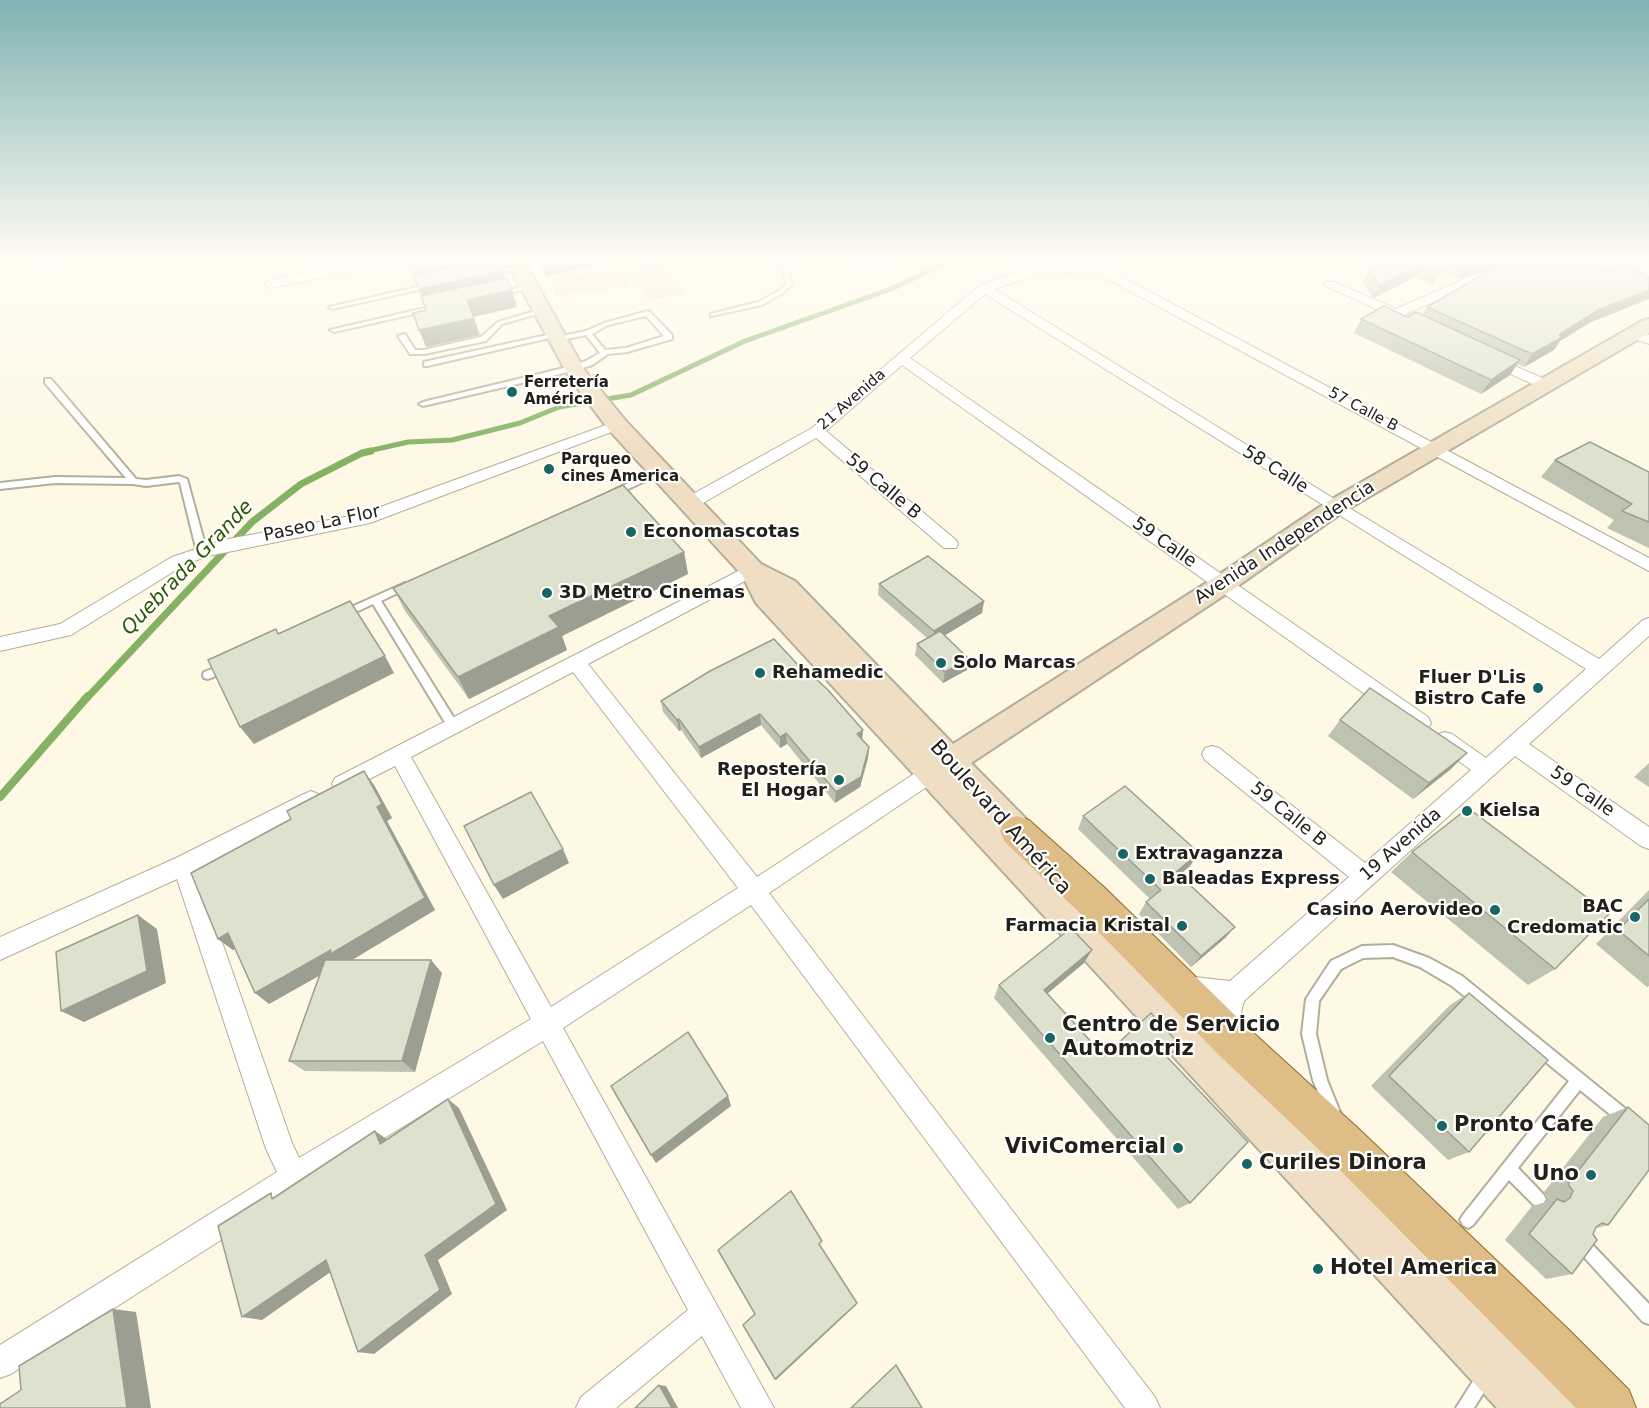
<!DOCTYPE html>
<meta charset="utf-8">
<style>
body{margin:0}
canvas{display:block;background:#fef8e5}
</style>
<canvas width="1649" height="1408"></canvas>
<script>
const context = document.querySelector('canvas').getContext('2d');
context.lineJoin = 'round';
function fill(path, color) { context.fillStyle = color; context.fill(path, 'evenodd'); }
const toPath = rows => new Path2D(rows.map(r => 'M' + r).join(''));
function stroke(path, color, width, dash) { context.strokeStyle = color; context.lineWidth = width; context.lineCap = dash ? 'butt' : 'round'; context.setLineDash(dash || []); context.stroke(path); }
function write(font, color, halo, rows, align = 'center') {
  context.font = font + ' "DejaVu Sans",sans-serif'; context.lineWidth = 4.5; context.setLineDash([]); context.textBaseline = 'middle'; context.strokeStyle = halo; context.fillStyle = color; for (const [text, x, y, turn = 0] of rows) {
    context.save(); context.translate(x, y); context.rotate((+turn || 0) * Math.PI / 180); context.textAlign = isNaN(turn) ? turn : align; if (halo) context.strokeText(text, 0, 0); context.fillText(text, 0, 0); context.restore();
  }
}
fill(toPath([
 [662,261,684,293,648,301,629,268],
 [625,270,629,287,555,296,553,279]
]), '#fedfca');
stroke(toPath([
 [364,452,408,442,452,440,520,423,559,407,631,395,745,341,891,289,954,259]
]), '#84b164', 5);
stroke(toPath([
 [87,698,252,522,301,484,362,453,371,451]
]), '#84b164', 7);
stroke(toPath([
 [0,797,88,696]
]), '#84b164', 8);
const lane = toPath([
 [774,259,780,259,789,272,792,284,783,293,762,305,711,316,711,314,758,302,779,291,786,284,783,272,774,259],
 [518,265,520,266,520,268,489,275,486,273,518,265],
 [430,284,432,285,432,287,332,309,329,307,430,284],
 [529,285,532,287,531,288,500,295,497,293,529,285],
 [438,305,441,307,440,308,334,332,330,330,438,305],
 [542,309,545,311,544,312,502,324,486,341,424,354,410,354,398,336,405,334,415,350,424,350,481,337,498,322,542,309],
 [648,311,650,312,672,335,672,339,627,352,608,354,592,365,577,370,423,406,419,404,423,402,572,366,586,361,600,353,586,335,557,341,554,341,554,337,427,366,424,366,424,362,556,333,560,335,558,337,586,331,604,323,648,311],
 [646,316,664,336,626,348,605,350,592,334,608,325,646,316],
 [45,379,51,379,136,479,146,480,179,476,187,479,207,552,205,554,199,554,197,552,180,483,178,482,146,486,133,484,55,483,0,489,0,483,55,477,126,478,45,383,45,379],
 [660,468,664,471,663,473,617,494,614,495,610,492,660,468],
 [405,583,410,586,408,588,381,601,457,723,458,726,457,729,449,729,373,604,343,618,338,614,340,612,405,583],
 [225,664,229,665,230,668,229,671,208,679,204,678,203,675,204,672,225,664],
 [1393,945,1429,958,1462,976,1649,1128,1649,1144,1644,1142,1580,1090,1518,1168,1543,1194,1546,1199,1543,1204,1538,1207,1533,1204,1509,1180,1473,1225,1468,1228,1463,1225,1460,1220,1463,1215,1569,1081,1452,986,1420,967,1393,957,1363,958,1341,969,1319,1001,1316,1034,1327,1080,1340,1112,1338,1117,1333,1119,1328,1117,1313,1080,1302,1034,1306,999,1331,961,1362,946,1393,945],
 [1579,1233,1584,1236,1649,1304,1649,1324,1643,1322,1574,1246,1571,1241,1574,1236,1579,1233],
 [1486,1368,1492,1370,1494,1376,1474,1408,1456,1408,1480,1370,1486,1368]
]);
const street = toPath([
 [41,259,53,259,58,268,52,272,48,271,41,259],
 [380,259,405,259,399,263,270,288,264,284,270,280,380,259],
 [851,259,883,262,890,259,906,259,884,270,857,265,851,259],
 [1534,259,1554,259,1552,262,1479,282,1406,314,1410,318,1404,322,1324,285,1326,282,1334,282,1396,309,1471,276,1534,259],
 [1072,264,1109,270,1649,558,1649,571,1102,276,1072,272,1042,273,994,289,1341,503,1599,659,1643,620,1649,618,1649,636,1529,744,1649,827,1649,849,1641,846,1515,756,1244,1001,1233,1041,1224,1045,1215,1041,1211,1032,1219,1004,1186,1000,1177,996,1174,988,1177,980,1186,976,1230,981,1349,877,1205,760,1202,754,1205,748,1212,746,1219,748,1365,863,1471,770,1438,746,1435,740,1438,734,1445,732,1452,734,1486,758,1586,669,985,294,910,358,1428,717,1431,723,1428,729,1421,731,1414,729,902,365,826,431,956,540,958,544,956,548,944,548,816,438,696,507,690,508,684,507,682,503,684,499,812,428,980,285,1041,265,1072,264],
 [1634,330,1649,335,1649,344,1629,337,1627,334,1629,331,1634,330],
 [1490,355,1551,382,1553,385,1546,389,1541,388,1485,362,1483,359,1485,356,1490,355],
 [617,421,624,425,622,428,370,523,208,556,184,565,71,635,0,651,0,637,60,624,172,557,223,540,361,514,617,421],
 [752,564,758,566,761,570,758,574,588,664,757,877,923,768,930,765,937,768,940,774,937,780,769,893,1155,1397,1160,1408,1125,1408,751,905,563,1028,774,1408,741,1408,702,1336,616,1408,576,1408,581,1397,688,1310,543,1041,304,1187,11,1374,0,1378,0,1345,277,1172,266,1149,177,879,0,960,0,937,176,858,304,794,311,791,318,794,322,800,318,806,197,870,292,1143,299,1158,531,1019,395,766,342,793,335,790,332,784,335,778,752,564],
 [573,672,738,888,551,1007,411,757,573,672]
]);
const secondary = toPath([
 [505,259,523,259,585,371,625,420,761,564,795,581,953,744,1214,578,1327,502,1642,321,1649,319,1649,333,1343,512,1232,590,971,763,1028,821,1042,840,1047,850,1042,860,1036,862,1227,1062,1241,1055,1254,1061,1549,1360,1586,1392,1593,1408,1497,1408,756,603,742,575,609,430,569,377,505,259]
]);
const primary = toPath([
 [1017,816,1029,820,1106,889,1247,1027,1361,1131,1569,1330,1629,1390,1636,1408,1576,1408,1331,1161,1219,1055,1080,913,1005,842,1000,831,1005,820,1017,816]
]);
stroke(lane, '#b3ae9c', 4);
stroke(street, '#b3ae9c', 2);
stroke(secondary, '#b3ae9c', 4);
stroke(primary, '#8f692c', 2);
fill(lane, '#fff');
fill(street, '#fff');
fill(secondary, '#efdec3');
fill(primary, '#dfbd87');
fill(toPath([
 [537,259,624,259,546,276],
 [1375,259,1526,259,1458,279,1440,271,1433,285,1415,277,1373,298,1363,282,1369,270,1383,263],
 [1427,307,1589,323,1560,341,1554,350,1524,367,1517,364,1510,375,1481,394,1354,333,1361,319,1407,317,1422,315],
 [1555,460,1649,472,1649,548,1607,528,1614,520,1541,477],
 [684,552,688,574,562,636,567,650,469,699,405,611,393,588],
 [879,584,984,601,982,613,945,635,967,670,943,683,915,655,917,644,927,638,878,595],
 [798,665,869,747,868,758,860,787,835,803,787,744,780,748,761,725,701,758,681,730,679,731,663,712,661,701],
 [1340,720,1451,769,1413,799,1328,736],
 [1649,763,1649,787,1634,777],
 [374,785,392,818,387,821,435,910,352,960,442,973,415,1072,305,1071,289,1061,320,975,269,1004,235,949,233,950,218,939],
 [1083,816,1190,866,1180,875,1235,927,1225,938,1191,967,1139,914,1146,902,1150,899,1078,829],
 [1412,852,1555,969,1528,985,1391,872],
 [1649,890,1649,986,1647,987,1596,944],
 [1084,963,1047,994,1104,1056,1168,1057,1190,1203,1178,1209,994,998,999,985],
 [1469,993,1469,1152,1448,1160,1371,1086,1450,1005],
 [1628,1107,1608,1225,1596,1228,1572,1274,1546,1279,1505,1240,1532,1206,1546,1202,1548,1198,1544,1192,1603,1117]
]), '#bec2b0');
fill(toPath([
 [482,259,485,270,417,285,413,274],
 [542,259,624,259,546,276],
 [1493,259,1526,259,1458,279,1464,267],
 [1421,265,1415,277,1373,298,1379,286],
 [503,271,507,288,425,306,419,289],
 [512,290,517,307,473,317,467,300],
 [1649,290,1649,299,1589,323,1560,341,1554,350,1524,367,1532,354,1559,335,1598,310],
 [474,318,480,335,426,347,419,330],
 [1520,360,1510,375,1481,394,1491,380],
 [684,552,688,574,562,636,567,650,469,699,458,677,549,616],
 [984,601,982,613,932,643,934,631],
 [385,656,394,673,254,744,240,727],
 [969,659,967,670,943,683,945,672],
 [760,714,761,725,701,758,699,747],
 [679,719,681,730,679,731,677,720],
 [863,730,862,741,857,734],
 [786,733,787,744,780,748,780,737],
 [869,747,868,758,860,787,835,803,836,792],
 [1467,753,1451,769,1413,799,1429,783],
 [364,771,374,785,392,818,387,821,435,910,342,966,340,964,269,1004,255,993,377,807],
 [563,849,569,863,503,899,494,885],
 [1199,853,1190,866,1168,884,1176,872],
 [138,915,157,929,166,983,84,1022,61,1011],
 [1235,927,1225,938,1191,967,1201,956],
 [228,933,242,945,233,950,218,939],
 [1092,950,1084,963,1037,1002,1044,990],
 [431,960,442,973,415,1072,402,1061],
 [728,1096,731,1106,656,1163,651,1155],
 [448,1099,459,1108,507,1210,438,1260,452,1294,374,1354,358,1352,425,1255],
 [375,1131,388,1140,380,1144],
 [326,1260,342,1264,262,1320,242,1317],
 [857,1303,856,1305,776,1380,775,1379],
 [113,1309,136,1312,151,1408,127,1408],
 [659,1385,666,1386,678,1408,672,1408]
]), '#9b9e90');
const building = toPath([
 [407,259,481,259,413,274,407,259],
 [490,259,497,259,503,271,419,289,413,275,490,259],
 [1390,259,1444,259,1446,260,1439,273,1421,265,1379,286,1369,270,1390,259],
 [1445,259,1493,259,1464,267,1445,259],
 [1534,259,1576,259,1605,271,1624,265,1649,277,1649,290,1598,310,1559,335,1563,337,1532,354,1427,307,1487,272,1534,259],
 [506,278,512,290,467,300,474,318,419,330,413,313,426,310,421,296,506,278],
 [1384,306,1407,317,1416,312,1520,360,1491,380,1361,319,1384,306],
 [1590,442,1649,472,1649,522,1622,511,1632,504,1555,460,1590,442],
 [623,485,684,552,549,616,559,627,458,677,393,588,623,485],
 [928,556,984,601,934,631,879,584,928,556],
 [350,601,385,656,240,727,208,660,276,629,278,634,350,601],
 [940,631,969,659,945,672,917,644,940,631],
 [774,639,798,665,800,664,828,690,863,730,857,734,869,747,861,777,836,792,786,733,780,737,760,714,699,747,679,719,677,720,661,701,710,671,774,639],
 [1370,688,1467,753,1429,783,1340,720,1370,688],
 [364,771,382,804,377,807,425,898,329,955,331,950,255,993,228,933,218,939,191,873,291,819,287,811,364,771],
 [1125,786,1199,853,1176,872,1235,927,1201,956,1146,902,1161,890,1083,816,1125,786],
 [531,792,563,849,494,885,464,826,531,792],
 [1468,808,1609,914,1555,969,1412,852,1468,808],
 [1649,899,1649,956,1618,930,1649,899],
 [138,915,147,971,61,1011,56,952,138,915],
 [1071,928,1092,950,1044,990,1104,1056,1151,1013,1180,1045,1167,1057,1248,1142,1190,1203,999,985,1071,928],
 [325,960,431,960,402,1061,289,1061,325,960],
 [1469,993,1548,1060,1469,1152,1389,1076,1469,993],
 [688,1032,728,1096,651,1155,611,1086,688,1032],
 [448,1099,496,1204,425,1255,440,1290,358,1352,326,1260,242,1317,218,1226,271,1193,272,1199,375,1131,380,1144,448,1099],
 [1628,1107,1649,1125,1649,1170,1608,1225,1602,1223,1596,1227,1593,1234,1597,1240,1572,1274,1529,1234,1557,1199,1564,1202,1570,1198,1573,1191,1568,1184,1628,1107],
 [791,1191,822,1241,819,1244,857,1303,775,1379,743,1325,755,1314,718,1250,791,1191],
 [113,1309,127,1408,0,1408,0,1404,21,1390,19,1366,113,1309],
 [896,1365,922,1408,851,1408,896,1365],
 [659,1385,672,1408,635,1408,659,1385]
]);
fill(building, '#dde1cd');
stroke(building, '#9b9e90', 1.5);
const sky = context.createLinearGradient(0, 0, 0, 456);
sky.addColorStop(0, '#80b3b3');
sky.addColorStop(0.57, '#fffcf3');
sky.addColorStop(1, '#fffcf300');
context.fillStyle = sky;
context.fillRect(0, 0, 1649, 456);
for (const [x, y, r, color] of [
 [512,392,6,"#186663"],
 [549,469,6,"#186663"],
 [631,532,6,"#186663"],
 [547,593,6,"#186663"],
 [941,663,6,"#186663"],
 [760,673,6,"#186663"],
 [1538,688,6,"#186663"],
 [839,780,6,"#186663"],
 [1467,811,6,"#186663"],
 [1123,854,6,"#186663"],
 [1150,879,6,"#186663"],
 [1495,910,6,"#186663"],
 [1635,917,6,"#186663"],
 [1182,926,6,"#186663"],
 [1050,1038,6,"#186663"],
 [1442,1126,6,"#186663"],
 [1178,1148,6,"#186663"],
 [1247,1164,6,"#186663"],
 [1591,1175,6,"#186663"],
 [1318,1269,6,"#186663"]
]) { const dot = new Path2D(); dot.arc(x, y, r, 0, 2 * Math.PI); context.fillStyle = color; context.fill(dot); stroke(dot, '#fff', 2); }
write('bold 15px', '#222019', '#fff', [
 ["Ferretería",524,383],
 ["América",524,400],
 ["Parqueo",561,460],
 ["cines America",561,477]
], 'left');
write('15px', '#222019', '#fff', [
 ["21 Avenida",852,400,-41],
 ["57 Calle B",1363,410,28]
]);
write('18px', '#222019', '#fff', [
 ["58 Calle",1275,470,32],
 ["59 Calle B",883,487,40],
 ["Paseo La Flor",322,524,-12],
 ["59 Calle",1164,543,35],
 ["Avenida Independencia",1285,543,-33],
 ["59 Calle",1582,792,35],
 ["59 Calle B",1288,815,39],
 ["19 Avenida",1401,845,-41]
]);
write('bold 18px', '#222019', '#fff', [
 ["Economascotas",643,532],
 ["3D Metro Cinemas",559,593],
 ["Solo Marcas",953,663],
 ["Rehamedic",772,673],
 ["Fluer D'Lis",1526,678,"right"],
 ["Bistro Cafe",1526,699,"right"],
 ["Repostería",827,770,"right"],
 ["El Hogar",827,791,"right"],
 ["Kielsa",1479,811],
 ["Extravaganzza",1135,854],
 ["Baleadas Express",1162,879],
 ["BAC",1623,907,"right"],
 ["Credomatic",1623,928,"right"],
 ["Casino Aerovideo",1483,910,"right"],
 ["Farmacia Kristal",1170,926,"right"]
], 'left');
write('italic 20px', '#2e5700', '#fff', [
 ["Quebrada Grande",188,568,-46]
]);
write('21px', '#222019', '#fff', [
 ["Boulevard América",1000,818,48]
]);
write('bold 21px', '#222019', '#fff', [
 ["Centro de Servicio",1062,1026],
 ["Automotriz",1062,1050],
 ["Pronto Cafe",1454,1126],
 ["ViviComercial",1166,1148,"right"],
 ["Curiles Dinora",1259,1164],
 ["Uno",1579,1175,"right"],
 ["Hotel America",1330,1269]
], 'left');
</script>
